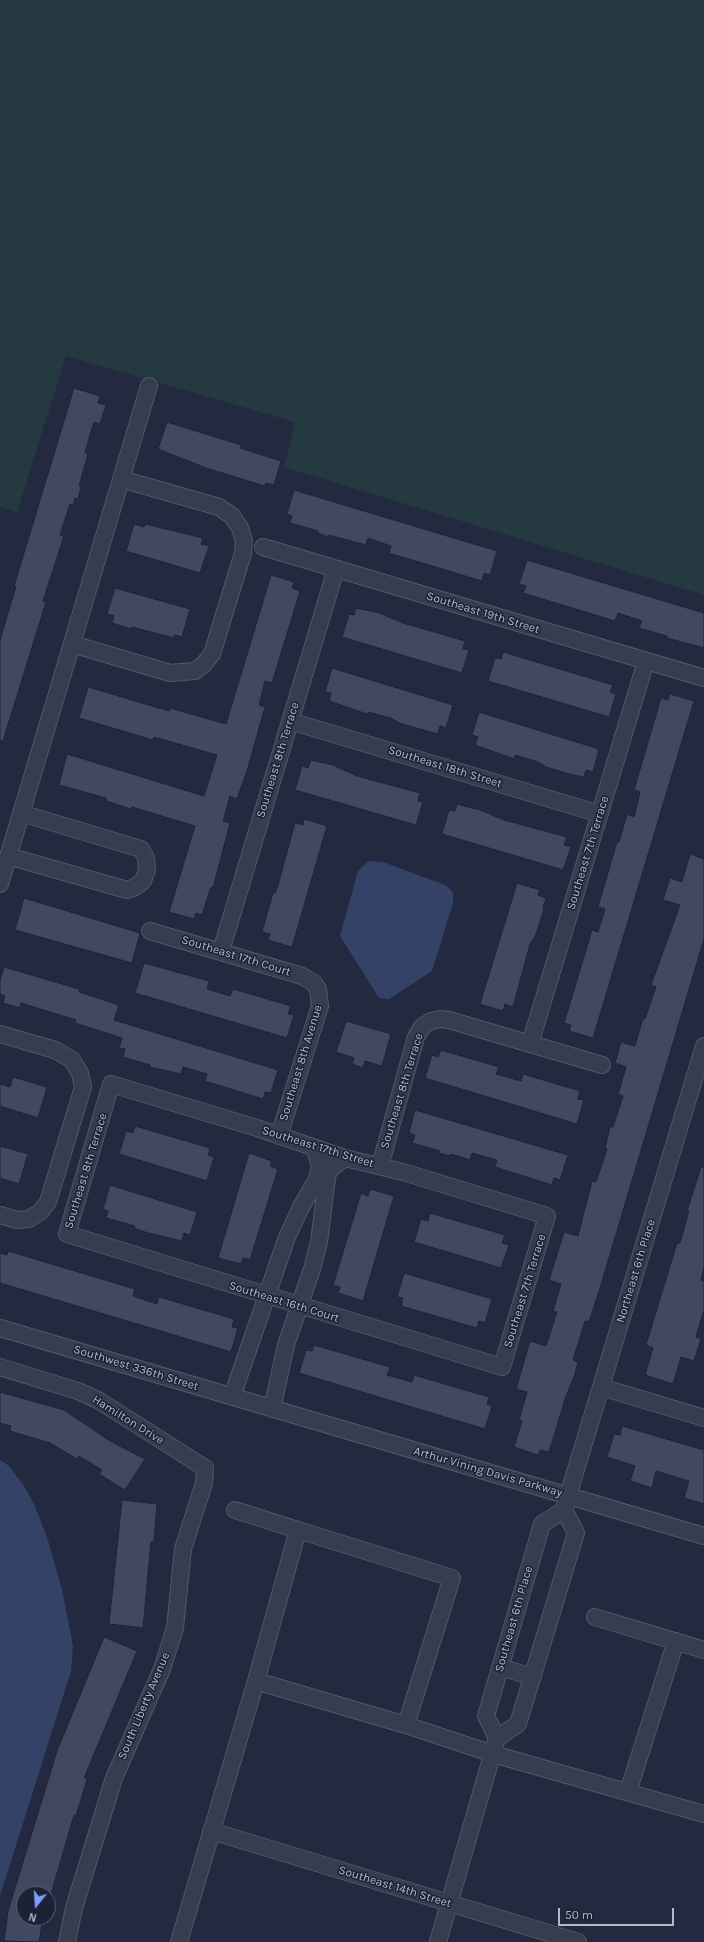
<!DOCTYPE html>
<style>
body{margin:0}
#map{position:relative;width:704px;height:1942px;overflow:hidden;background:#232a40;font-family:Karla,sans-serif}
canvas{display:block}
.north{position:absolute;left:16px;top:1886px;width:40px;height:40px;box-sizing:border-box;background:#1c2235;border:1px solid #585e71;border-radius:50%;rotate:197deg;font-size:11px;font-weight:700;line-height:16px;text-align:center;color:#b3b8cb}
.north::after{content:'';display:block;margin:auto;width:14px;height:18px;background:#849eff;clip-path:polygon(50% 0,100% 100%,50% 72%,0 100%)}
.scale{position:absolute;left:558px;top:1908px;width:116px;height:18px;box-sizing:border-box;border:2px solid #b3b8cb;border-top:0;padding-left:5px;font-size:12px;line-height:14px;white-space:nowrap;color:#b3b8cb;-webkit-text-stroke:3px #1c2235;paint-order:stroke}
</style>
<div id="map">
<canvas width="704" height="1942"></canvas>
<div class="north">N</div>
<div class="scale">50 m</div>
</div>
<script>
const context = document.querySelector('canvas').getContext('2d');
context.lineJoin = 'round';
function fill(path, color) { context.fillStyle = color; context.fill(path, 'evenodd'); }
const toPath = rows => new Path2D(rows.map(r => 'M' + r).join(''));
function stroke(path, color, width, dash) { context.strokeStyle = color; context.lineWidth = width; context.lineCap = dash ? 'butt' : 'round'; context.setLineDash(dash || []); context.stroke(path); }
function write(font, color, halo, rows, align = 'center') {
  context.font = font + ' Karla,sans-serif'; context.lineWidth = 3; context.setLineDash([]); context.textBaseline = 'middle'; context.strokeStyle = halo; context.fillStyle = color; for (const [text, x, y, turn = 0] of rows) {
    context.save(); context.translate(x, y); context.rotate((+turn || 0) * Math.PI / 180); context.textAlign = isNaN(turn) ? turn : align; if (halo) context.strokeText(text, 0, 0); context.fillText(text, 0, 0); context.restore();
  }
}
fill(toPath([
 [0,0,704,0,704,595,284,467,295,422,66,356,17,512,0,507]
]), '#253941');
fill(toPath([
 [368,861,383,862,445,885,453,892,453,903,432,971,389,999,379,998,340,936,358,871],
 [0,1460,9,1466,24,1486,33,1502,47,1537,62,1590,73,1646,71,1671,0,1896]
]), '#354268');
const building = toPath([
 [74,388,100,396,98,403,106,405,100,424,94,422,88,442,85,453,88,454,79,486,81,487,78,499,75,498,73,505,70,504,60,535,64,536,43,601,46,602,3,741,0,741,0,640,16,586,14,586,74,388],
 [167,422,241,445,240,448,281,461,274,485,266,483,265,486,206,468,158,449,167,422],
 [294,490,497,551,490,575,484,573,482,581,389,553,391,546,368,538,366,545,329,535,329,537,317,533,318,531,290,523,292,516,287,514,294,490],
 [134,524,144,527,145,524,203,538,201,544,209,546,200,573,126,551,134,524],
 [527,560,704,613,704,648,667,638,667,636,639,628,642,621,618,613,615,621,523,593,526,586,519,584,527,560],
 [271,575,294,582,292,588,300,591,272,683,265,681,259,705,265,707,247,771,237,799,230,796,223,821,230,823,213,888,211,887,202,915,196,913,194,919,169,912,195,826,132,807,131,809,106,801,106,798,59,785,67,754,204,796,217,755,154,737,153,740,79,718,88,687,169,711,170,708,226,724,271,575],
 [115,588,190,609,182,637,175,635,174,638,132,627,131,629,112,623,114,616,107,614,115,588],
 [356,608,379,613,403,623,465,641,463,649,469,650,462,673,342,637,349,614,354,615,356,608],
 [503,652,613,685,610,692,616,694,609,717,488,681,495,658,501,659,503,652],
 [332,668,453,705,446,728,440,726,438,734,427,731,399,723,391,718,368,712,367,714,329,701,331,693,325,692,332,668],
 [670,694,694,701,593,1038,569,1031,571,1025,564,1023,592,930,598,932,605,909,598,907,617,842,619,842,627,814,634,817,640,792,634,790,661,698,668,700,670,694],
 [479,712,599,749,593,772,586,770,584,777,573,775,546,767,538,762,515,755,514,759,475,745,478,737,472,735,479,712],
 [311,760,333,765,357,776,420,793,418,801,423,802,416,825,295,790,302,766,308,768,311,760],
 [457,804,480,810,504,820,567,837,564,845,571,847,563,870,442,834,449,810,455,811,457,804],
 [304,819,327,826,292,947,268,940,270,934,262,932,273,893,275,893,278,885,295,823,303,825,304,819],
 [690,854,704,859,704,939,600,1288,589,1322,585,1321,573,1360,578,1362,574,1377,566,1396,549,1452,540,1450,538,1455,514,1447,522,1421,519,1420,527,1392,516,1389,530,1341,546,1346,557,1312,553,1311,561,1284,549,1280,564,1232,578,1236,592,1181,596,1182,607,1149,605,1148,610,1127,613,1127,623,1096,618,1094,626,1067,615,1063,621,1042,635,1046,643,1018,645,1019,656,987,651,985,680,905,663,900,670,878,682,882,690,854],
 [517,883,540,890,538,895,546,898,543,908,544,909,535,937,530,944,513,1007,505,1004,503,1011,480,1004,517,883],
 [24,898,140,933,132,963,15,930,24,898],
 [144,963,209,981,207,989,230,996,233,989,291,1006,288,1014,294,1015,287,1038,135,993,144,963],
 [4,967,79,989,79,992,119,1005,114,1020,278,1070,271,1093,265,1092,263,1099,205,1081,207,1074,183,1067,181,1074,150,1067,150,1065,123,1057,125,1049,119,1048,122,1038,75,1023,76,1020,21,1003,20,1008,3,1003,5,996,0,994,0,980,4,967],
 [346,1021,391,1034,382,1066,365,1061,363,1068,352,1064,354,1058,336,1052,346,1021],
 [441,1050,499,1067,496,1074,521,1081,523,1074,580,1091,578,1099,584,1100,577,1124,425,1078,432,1055,438,1057,441,1050],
 [13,1077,47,1087,38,1118,0,1106,0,1084,10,1087,13,1077],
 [415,1110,568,1155,560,1180,554,1178,552,1185,495,1167,497,1160,472,1153,470,1160,451,1154,450,1156,439,1153,440,1151,412,1143,415,1135,409,1133,415,1110],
 [135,1126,210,1148,208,1155,214,1157,207,1181,119,1154,126,1131,133,1133,135,1126],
 [0,1146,28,1154,19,1184,0,1178,0,1146],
 [249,1153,272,1161,270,1166,278,1169,250,1260,243,1258,241,1264,218,1258,249,1153],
 [701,1167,704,1167,704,1268,701,1280,704,1281,704,1310,696,1337,701,1339,694,1361,681,1357,673,1384,645,1375,653,1348,646,1345,677,1243,680,1243,689,1211,687,1211,701,1167],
 [110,1185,197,1212,190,1235,184,1233,182,1241,145,1232,134,1228,135,1226,106,1218,108,1211,103,1209,110,1185],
 [370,1189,394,1196,363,1301,338,1293,340,1287,333,1285,361,1193,368,1196,370,1189],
 [430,1213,505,1235,502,1243,509,1245,501,1268,414,1242,421,1219,428,1221,430,1213],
 [8,1251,135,1289,133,1296,157,1304,159,1297,234,1319,232,1327,238,1328,231,1352,0,1283,0,1253,7,1255,8,1251],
 [404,1273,492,1299,485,1323,479,1321,477,1328,401,1306,403,1298,397,1297,404,1273],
 [314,1345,390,1367,387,1375,412,1382,414,1375,489,1397,487,1404,492,1406,485,1429,299,1373,306,1350,312,1351,314,1345],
 [0,1392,64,1410,110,1441,145,1459,125,1490,99,1474,102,1470,79,1456,77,1459,50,1443,10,1431,11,1426,0,1423,0,1392],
 [622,1426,704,1450,704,1504,684,1498,689,1481,656,1471,652,1488,630,1481,635,1466,607,1457,614,1434,620,1435,622,1426],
 [122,1500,157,1504,154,1542,151,1542,143,1628,109,1624,122,1500],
 [104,1637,137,1651,84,1778,87,1779,76,1816,74,1815,51,1894,24,1894,24,1918,43,1918,39,1942,4,1941,8,1911,57,1751,104,1637]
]);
fill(building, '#414962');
stroke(building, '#1e2437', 1);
const street = toPath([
 [263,547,704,678],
 [72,644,170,673,195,671,203,665,212,654,243,553,244,541,240,528,232,516,219,507,121,479],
 [290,721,600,814],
 [8,856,127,890,135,887,143,881,147,870,146,858,141,849,21,813],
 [0,884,149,386],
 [150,931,302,976,314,983,318,989,320,1006,279,1136],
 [221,951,336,569],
 [0,1034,55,1050,72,1060,80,1073,83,1087,48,1202,40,1212,29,1219,17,1220,0,1215],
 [530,1044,646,661],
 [111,1084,257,1128,345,1158,403,1172,547,1216,502,1367,67,1234,111,1084],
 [380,1166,416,1037,422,1027,431,1021,441,1019,449,1020,602,1065],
 [0,1328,704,1536],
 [0,1367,78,1391,98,1400,205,1468,204,1483,183,1549,175,1628,162,1669,114,1778,74,1908,67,1942],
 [601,1387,704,1418],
 [232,1397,287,1237,301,1207,317,1179,320,1165,314,1148],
 [272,1409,286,1345,312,1269,319,1242,327,1178,329,1170,345,1158],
 [235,1510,298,1530],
 [595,1617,704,1650],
 [500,1667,533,1677],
 [256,1681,298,1530,452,1578,406,1725],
 [497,1738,486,1716,542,1524,564,1510],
 [628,1792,676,1641],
 [211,1831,578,1942],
 [179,1942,256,1681,406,1725,493,1754,704,1814],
 [438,1942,497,1738,518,1724,576,1533,564,1510,568,1496,704,1046]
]);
stroke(street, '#52586b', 18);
stroke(street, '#373d50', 16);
write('12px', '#b3b8cb', '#1c2235', [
 ["Southeast 19th Street",483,613,17],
 ["Southeast 8th Terrace",278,760,-73],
 ["Southeast 18th Street",445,767,17],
 ["Southeast 7th Terrace",588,853,-73],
 ["Southeast 17th Court",236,956,17],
 ["Southeast 8th Avenue",301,1063,-73],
 ["Southeast 8th Terrace",402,1091,-73],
 ["Southeast 17th Street",318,1147,17],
 ["Southeast 8th Terrace",86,1171,-73],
 ["Northeast 6th Place",636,1271,-73],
 ["Southeast 7th Terrace",525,1291,-73],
 ["Southeast 16th Court",284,1302,17],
 ["Southwest 336th Street",136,1368,17],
 ["Hamilton Drive",128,1420,32],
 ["Arthur Vining Davis Parkway",488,1472,16],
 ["Southeast 6th Place",514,1619,-74],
 ["South Liberty Avenue",144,1706,-67],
 ["Southeast 14th Street",395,1887,17]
]);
</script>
